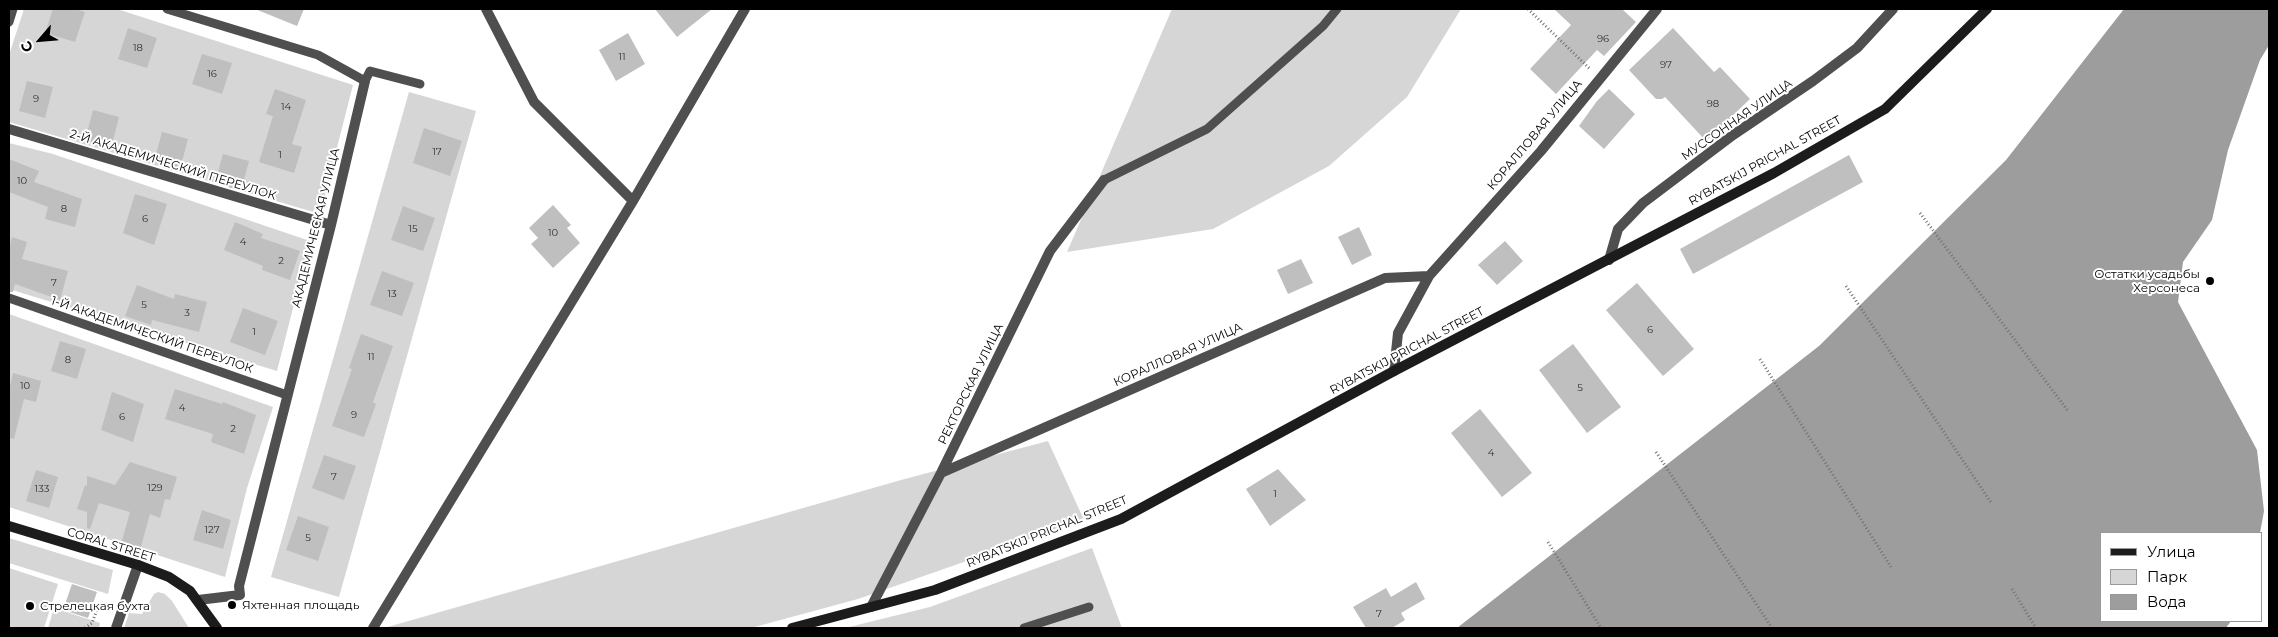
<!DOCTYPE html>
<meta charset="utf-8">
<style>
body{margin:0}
#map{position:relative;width:2278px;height:637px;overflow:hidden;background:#fff;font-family:Montserrat,sans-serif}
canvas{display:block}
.frame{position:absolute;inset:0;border:10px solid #000;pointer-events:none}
.legend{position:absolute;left:2100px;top:532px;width:162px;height:90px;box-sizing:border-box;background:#fff;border:1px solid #999;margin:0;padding:6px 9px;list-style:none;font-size:15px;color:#000}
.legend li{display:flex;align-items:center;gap:10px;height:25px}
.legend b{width:25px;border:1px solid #999}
.north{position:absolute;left:15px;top:15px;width:50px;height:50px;-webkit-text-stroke:4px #fff;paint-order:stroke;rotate:243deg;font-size:14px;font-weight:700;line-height:20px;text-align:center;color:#000}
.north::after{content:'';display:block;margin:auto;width:18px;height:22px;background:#000;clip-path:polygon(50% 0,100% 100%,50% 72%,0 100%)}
</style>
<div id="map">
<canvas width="2278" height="637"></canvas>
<div class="frame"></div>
<ul class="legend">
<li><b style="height:6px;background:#1c1c1c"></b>Улица</li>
<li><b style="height:14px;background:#d6d6d6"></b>Парк</li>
<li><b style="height:14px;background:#9d9d9d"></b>Вода</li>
</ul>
<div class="north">С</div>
</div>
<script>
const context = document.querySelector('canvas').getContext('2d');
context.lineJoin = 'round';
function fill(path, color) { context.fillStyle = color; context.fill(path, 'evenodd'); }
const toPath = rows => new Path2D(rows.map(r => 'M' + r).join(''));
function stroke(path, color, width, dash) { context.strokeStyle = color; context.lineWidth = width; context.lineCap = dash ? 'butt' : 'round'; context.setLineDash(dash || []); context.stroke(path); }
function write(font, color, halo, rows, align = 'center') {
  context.font = font + ' Montserrat,sans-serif'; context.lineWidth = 4; context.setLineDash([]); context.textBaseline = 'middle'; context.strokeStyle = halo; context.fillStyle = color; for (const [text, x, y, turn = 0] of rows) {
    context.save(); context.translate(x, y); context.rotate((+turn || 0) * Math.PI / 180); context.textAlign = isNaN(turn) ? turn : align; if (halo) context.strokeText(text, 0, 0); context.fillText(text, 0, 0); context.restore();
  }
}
fill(toPath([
 [24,9,117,9,353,85,320,214,9,122,9,55],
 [1172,9,1461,9,1407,97,1329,166,1213,229,1067,252],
 [409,92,476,111,339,597,271,577],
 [9,143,53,154,310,241,277,371,9,289],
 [9,314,273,407,247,488,225,577,9,507],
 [1048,441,1084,520,858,599,751,628,384,628,901,480],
 [9,538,113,570,108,594,9,563],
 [1092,548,1122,628,845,628,930,607],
 [9,568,58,584,44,628,9,628],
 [158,592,165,594,172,601,189,628,124,628,129,613,142,614,154,594],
 [54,608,100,623,99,628,48,628]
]), '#d6d6d6');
fill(toPath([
 [2124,9,2269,9,2269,45,2260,60,2228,150,2212,220,2183,262,2178,302,2257,450,2264,511,2260,533,2102,533,2102,621,2231,621,2226,628,1457,628,1819,346,2006,160]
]), '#9d9d9d');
fill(toPath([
 [53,9,75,9,85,12,75,42,45,33],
 [255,9,304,9,297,26],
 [655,9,712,9,677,37],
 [1554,9,1622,9,1636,22,1604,56,1597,50,1556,94,1530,69,1571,25],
 [128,28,157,38,147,68,118,59],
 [1673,28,1714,72,1720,67,1750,99,1706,141,1665,97,1662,99,1656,99,1629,70],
 [628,33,645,64,616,81,599,50],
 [202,54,232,63,222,94,192,84],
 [27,81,53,87,45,118,19,111],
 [275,89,306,100,292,144,302,147,294,173,259,162,273,116,266,114],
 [1609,89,1635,114,1604,149,1579,126,1597,101],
 [93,110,119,117,111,148,85,141],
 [424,128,462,141,450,176,413,163],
 [162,132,188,139,180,169,154,162],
 [223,154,249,161,241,191,215,183],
 [1849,155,1863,182,1693,274,1680,249],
 [9,159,39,171,34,182,82,199,75,227,45,219,48,207,9,192],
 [135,194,167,204,154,245,123,233],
 [553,205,571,225,567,228,580,243,553,268,531,244,538,238,529,228],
 [403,206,435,218,423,251,391,240],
 [235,222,263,234,261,238,300,251,290,280,262,270,263,266,224,250],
 [1359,227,1372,255,1352,265,1338,237],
 [12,237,27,242,22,259,68,271,60,300,15,284,13,292,9,292,9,249],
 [1505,241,1523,261,1497,285,1478,265],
 [1301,259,1313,283,1288,294,1277,270],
 [382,271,414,283,402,316,370,305],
 [1637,283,1694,349,1663,376,1606,310],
 [137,285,174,299,175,294,207,302,199,332,152,320,151,325,125,316],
 [243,308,278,321,265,355,230,342],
 [361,334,393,346,373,402,376,404,364,437,332,426,352,369,349,368],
 [60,341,86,349,77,379,51,371],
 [1573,344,1621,407,1587,433,1539,370],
 [13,373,41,381,36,402,24,399,14,439,9,438,9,391],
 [175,389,222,404,223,402,256,415,244,454,211,442,213,434,165,419],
 [112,392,144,404,133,442,101,430],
 [1480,409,1532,473,1502,497,1451,433],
 [324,455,356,466,344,500,312,488],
 [130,462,177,477,170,500,165,499,160,518,150,514,140,550,121,544,130,512,99,503,90,529,87,528,87,512,77,509,85,485,87,486,87,476,115,485],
 [1278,469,1306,500,1270,526,1246,489],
 [36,470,58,477,49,508,26,501],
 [202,510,231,520,223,549,193,540],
 [298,516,329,527,318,561,286,550],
 [1416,582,1425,599,1401,613,1405,620,1392,628,1366,628,1353,607,1386,588,1391,597],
 [72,584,97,592,88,618,63,610]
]), '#bfbfbf');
stroke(toPath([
 [1528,9,1590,69],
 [1920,213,2068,411],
 [1846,286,1992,504],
 [1760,359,1891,567],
 [1656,452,1772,628],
 [1548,542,1601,628],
 [2012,589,2036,628],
 [85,628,92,623,98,607]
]), '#717171', 3, [1, 2.5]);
stroke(toPath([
 [167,9,318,55,365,81,370,71,420,84],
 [9,22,13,9],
 [1104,180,1207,129,1323,26,1337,9],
 [9,298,287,395],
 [1024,628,1089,607]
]), '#4f4f4f', 9);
stroke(toPath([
 [486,9,534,102,633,201],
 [9,129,331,225],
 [1609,260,1618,229,1643,203,1733,135,1813,81,1857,48,1893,9],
 [1394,371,1398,333,1429,276,1541,151,1657,9],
 [941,473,1385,278,1429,276],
 [198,600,240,595,239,586,331,225,365,81],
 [871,607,941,473,1050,251,1104,180],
 [116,628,138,565],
 [373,628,633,201,745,9]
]), '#4f4f4f', 10);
stroke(toPath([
 [9,526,138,565,169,577,190,591,217,628],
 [792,628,935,590,1121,519,1394,371,1774,173,1885,109,1987,9]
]), '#1c1c1c', 10);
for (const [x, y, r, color] of [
 [2210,281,5,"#000"],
 [232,605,5,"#000"],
 [30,606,5,"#000"]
]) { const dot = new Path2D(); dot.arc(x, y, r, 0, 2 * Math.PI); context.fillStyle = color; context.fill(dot); stroke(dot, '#fff', 2); }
write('10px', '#303030', null, [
 ["96",1603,39],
 ["18",138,48],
 ["11",622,57],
 ["97",1666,65],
 ["16",212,74],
 ["9",36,99],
 ["98",1713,104],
 ["14",286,107],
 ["17",437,152],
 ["1",280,155],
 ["10",22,181],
 ["8",64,209],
 ["6",145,219],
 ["15",413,229],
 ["10",553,233],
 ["4",243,242],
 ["2",281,261],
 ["7",54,283],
 ["13",392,294],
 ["5",144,305],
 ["3",187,313],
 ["6",1650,330],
 ["1",254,332],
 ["11",371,357],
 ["8",68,360],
 ["10",25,386],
 ["5",1580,388],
 ["4",182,408],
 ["9",354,415],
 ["6",122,417],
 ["2",233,429],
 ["4",1491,453],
 ["7",334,477],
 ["129",155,488],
 ["133",42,489],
 ["1",1275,494],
 ["127",212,530],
 ["5",308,538],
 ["7",1379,614]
]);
write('12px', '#000', '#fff', [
 ["МУССОННАЯ УЛИЦА",1737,120,-35],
 ["КОРАЛЛОВАЯ УЛИЦА",1535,135,-50],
 ["RYBATSKIJ PRICHAL STREET",1765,161,-29],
 ["2-Й АКАДЕМИЧЕСКИЙ ПЕРЕУЛОК",173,165,17],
 ["АКАДЕМИЧЕСКАЯ УЛИЦА",316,228,-76],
 ["1-Й АКАДЕМИЧЕСКИЙ ПЕРЕУЛОК",152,335,19],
 ["RYBATSKIJ PRICHAL STREET",1407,351,-28],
 ["КОРАЛЛОВАЯ УЛИЦА",1178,355,-24],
 ["РЕКТОРСКАЯ УЛИЦА",971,384,-64],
 ["RYBATSKIJ PRICHAL STREET",1047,532,-22],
 ["CORAL STREET",111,545,17]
]);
write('12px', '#000', '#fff', [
 ["Остатки усадьбы",2200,274,"right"],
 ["Херсонеса",2200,288,"right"],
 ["Яхтенная площадь",242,605],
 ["Стрелецкая бухта",40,606]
], 'left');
</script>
